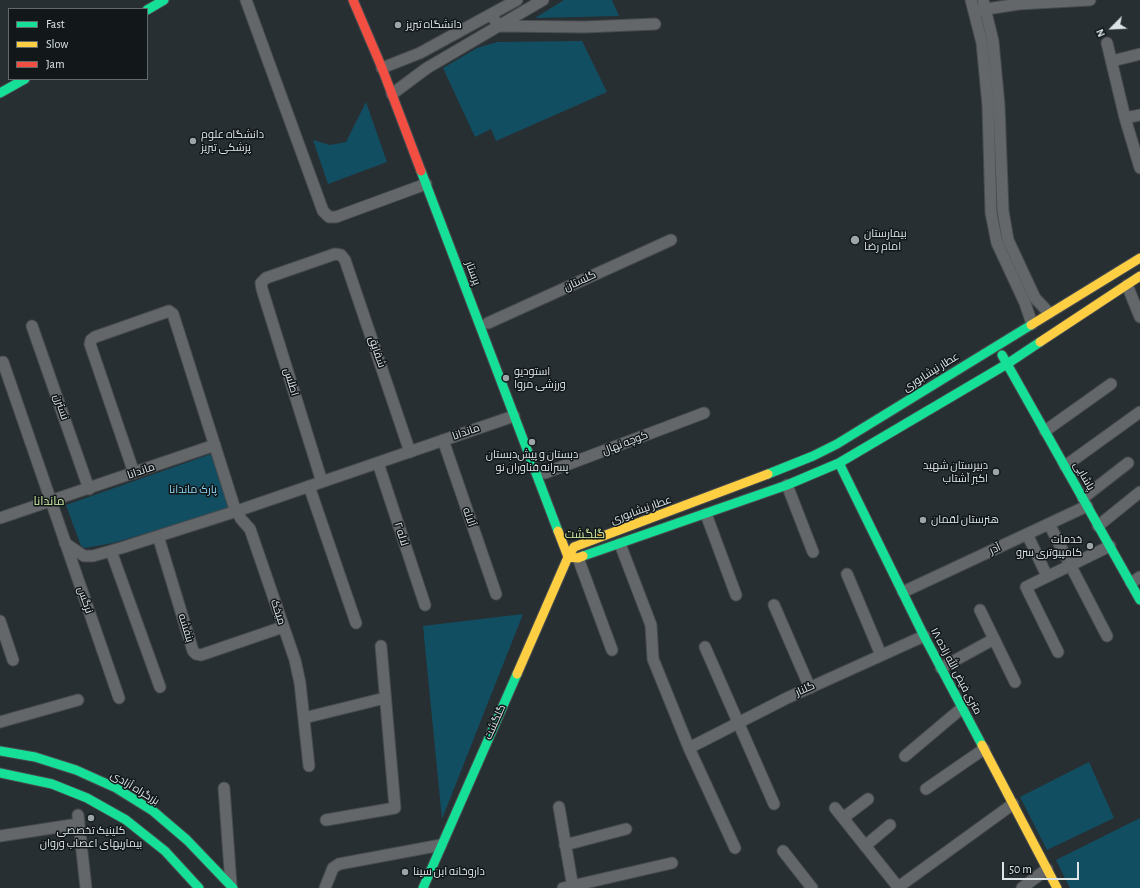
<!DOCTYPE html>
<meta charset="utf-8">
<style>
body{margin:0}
#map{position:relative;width:1140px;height:888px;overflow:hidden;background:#282f32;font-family:"Alegreya Sans",sans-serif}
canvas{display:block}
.legend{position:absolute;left:8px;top:8px;width:140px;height:72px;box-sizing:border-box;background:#12181a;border:1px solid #636a6c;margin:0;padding:5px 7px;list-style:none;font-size:12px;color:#dce4e8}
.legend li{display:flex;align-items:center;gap:8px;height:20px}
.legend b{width:20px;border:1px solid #636a6c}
.north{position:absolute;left:1092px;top:8px;width:40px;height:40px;-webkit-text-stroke:3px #12181a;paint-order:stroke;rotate:246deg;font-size:11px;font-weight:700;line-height:16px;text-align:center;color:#dce4e8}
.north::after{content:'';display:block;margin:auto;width:14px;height:18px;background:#dce4e8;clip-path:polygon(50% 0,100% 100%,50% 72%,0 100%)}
.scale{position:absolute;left:1002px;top:862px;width:77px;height:18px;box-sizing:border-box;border:2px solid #dce4e8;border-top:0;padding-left:5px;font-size:12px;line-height:14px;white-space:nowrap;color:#dce4e8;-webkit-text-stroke:3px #12181a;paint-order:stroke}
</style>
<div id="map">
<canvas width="1140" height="888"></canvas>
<ul class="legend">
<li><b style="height:5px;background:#16e098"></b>Fast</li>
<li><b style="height:5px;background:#ffcf43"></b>Slow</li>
<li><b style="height:5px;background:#f24e42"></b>Jam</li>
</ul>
<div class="north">N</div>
<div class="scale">50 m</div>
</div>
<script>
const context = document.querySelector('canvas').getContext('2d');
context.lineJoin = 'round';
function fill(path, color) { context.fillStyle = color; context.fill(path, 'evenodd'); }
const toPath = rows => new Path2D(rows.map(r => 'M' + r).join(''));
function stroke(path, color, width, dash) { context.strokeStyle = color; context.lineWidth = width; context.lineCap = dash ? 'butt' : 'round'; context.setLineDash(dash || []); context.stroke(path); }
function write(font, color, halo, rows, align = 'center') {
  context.font = font + ' "Alegreya Sans",Cairo,sans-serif'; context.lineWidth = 3; context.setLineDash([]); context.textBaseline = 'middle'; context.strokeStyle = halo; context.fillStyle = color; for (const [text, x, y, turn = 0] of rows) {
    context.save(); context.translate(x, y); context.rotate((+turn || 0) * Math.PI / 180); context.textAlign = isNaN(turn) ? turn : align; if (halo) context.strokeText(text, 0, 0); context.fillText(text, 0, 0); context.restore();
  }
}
fill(toPath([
 [564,0,612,0,619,16,535,18],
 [582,41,607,92,496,141,491,129,475,137,443,68,477,48,497,42],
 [366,102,387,162,328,184,313,140,330,145,346,142],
 [211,454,230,509,113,543,85,548,81,546,66,505],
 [523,614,442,819,423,626],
 [1089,762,1114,818,1047,850,1020,797],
 [1140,818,1140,888,1070,888,1056,860]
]), '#124e62');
const street = toPath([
 [246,0,323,211,329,217,336,217,426,184],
 [971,0,982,43,988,106,991,213,997,243,1025,303,1032,324],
 [983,0,993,41,999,105,1003,211,1008,240,1035,298,1049,313],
 [980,10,1019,4,1090,0],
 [492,15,498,26,585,27,655,24],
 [1107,43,1125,118,1140,168],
 [1112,61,1140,54],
 [382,68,420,53,517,0],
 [392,94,427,68,543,0],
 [1125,118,1140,115],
 [1127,285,1140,317],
 [488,323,671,240],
 [32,326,89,489],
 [0,363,3,362,119,698],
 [1045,431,1111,384],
 [443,440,496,594],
 [378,463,425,605],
 [1065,466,1140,412],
 [134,473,90,344,91,340,95,337,169,311,173,314,234,506,241,519,250,529,295,660,300,683,309,766],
 [545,473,704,413],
 [322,482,262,289,261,283,266,278,335,254,341,255,345,260,410,452],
 [787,485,813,552],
 [309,486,356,623],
 [1083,498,1128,463],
 [706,514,736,595],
 [0,518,215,445],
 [1049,524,1107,636],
 [1098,526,1140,492],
 [1027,534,1047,576],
 [158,536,193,651,196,654,201,655,283,627],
 [65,543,84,556,93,556,121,548,237,511,514,416],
 [620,544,651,625,653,659,689,748,735,848],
 [111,551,160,687],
 [578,558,612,650],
 [847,574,881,655],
 [1131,583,1140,577],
 [903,592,1087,506],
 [774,605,810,688],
 [980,610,1015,682],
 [0,621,13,660],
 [705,647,774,804],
 [1058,652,1026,587,1110,546],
 [941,668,994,639],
 [304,718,385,698],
 [0,722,78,700],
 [689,748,787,698,924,636],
 [905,756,962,708],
 [224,788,231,884],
 [926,789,984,749],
 [559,807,573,888],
 [835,808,898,887],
 [78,815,86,888],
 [843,818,868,799],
 [326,820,395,808,381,646],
 [0,836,78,824],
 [565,845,626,829],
 [865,846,890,825],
 [783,851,812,888],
 [325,888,333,868,339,864,441,845],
 [563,888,672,863],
 [897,888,1013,804],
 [1022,888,1047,869]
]);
const fast = toPath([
 [147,10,164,0],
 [0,93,25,79],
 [421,171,558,531],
 [1002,355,1140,600],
 [839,463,924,636,982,745],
 [768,474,813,456,837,444,1031,325],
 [583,556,787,485,839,463,1007,364,1040,342],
 [0,751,35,757,76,770,116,788,153,811,187,840,233,888],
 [0,773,52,784,87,798,126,820,165,851,199,888],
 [423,888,517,674]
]);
const slow = toPath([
 [1031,325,1140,258],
 [1040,342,1140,276],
 [583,556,578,558,568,557,574,547,768,474],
 [517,674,568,557,558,531],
 [982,745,1057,888]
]);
const jam = toPath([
 [353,0,382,68,421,171]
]);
stroke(street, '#464b4e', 13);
stroke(fast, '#464b4e', 11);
stroke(slow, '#464b4e', 11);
stroke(jam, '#464b4e', 11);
stroke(street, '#646769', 11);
stroke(fast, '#16e098', 9);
stroke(slow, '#ffcf43', 9);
stroke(jam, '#f24e42', 9);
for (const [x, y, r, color] of [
 [398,25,4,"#9da5a8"],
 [193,141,4,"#9da5a8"],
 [855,240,5,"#9da5a8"],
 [506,378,4,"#9da5a8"],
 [532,442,4,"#9da5a8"],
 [996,472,4,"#9da5a8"],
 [923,520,4,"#9da5a8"],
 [1090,546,4,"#9da5a8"],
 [91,818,4,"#9da5a8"],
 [405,872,4,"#9da5a8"]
]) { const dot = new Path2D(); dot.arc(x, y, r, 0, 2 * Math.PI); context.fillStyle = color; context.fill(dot); stroke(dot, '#12181a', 1.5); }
write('11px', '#dce4e8', '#12181a', [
 ["دانشگاه تبریز",406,25],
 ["دانشگاه علوم",201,135],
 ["پزشکی تبریز",201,148],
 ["بیمارستان",864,234],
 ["امام رضا",864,247],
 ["استودیو",514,372],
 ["ورزشی مروا",514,385],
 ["دبستان و پیش‌دبستان",532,455,"center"],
 ["پسرانه فناوران نو",532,468,"center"],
 ["دبیرستان شهید",988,466,"right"],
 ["اکبر آشتاب",988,479,"right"],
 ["هنرستان لقمان",931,520],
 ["خدمات",1082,540,"right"],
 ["کامپیوتری سرو",1082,553,"right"],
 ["کلینیک تخصصی",91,831,"center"],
 ["بیماریهای اعصاب وروان",91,844,"center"],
 ["داروخانه ابن سینا",413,872]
], 'left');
write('11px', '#dce4e8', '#12181a', [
 ["پرستار",473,273,69],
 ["گلستان",580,281,-24],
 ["شقایق",377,352,71],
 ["عطار نیشابوری",931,372,-32],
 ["اطلس",291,382,73],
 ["نسترن",61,407,71],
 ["ماندانا",466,432,-19],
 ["کوچه نهال",625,443,-21],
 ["ماندانا",141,471,-19],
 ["پاشایی",1084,476,60],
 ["عطار نیشابوری",641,510,-20],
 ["آلاله",469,517,71],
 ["لاله ۲",401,534,72],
 ["آدر",995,549,-25],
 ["نرگس",85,600,71],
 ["میخک",278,612,71],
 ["بنفشه",186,628,73],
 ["۱۸ متری فیض الله زاده",956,671,62],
 ["گلنار",805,689,-24],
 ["گلگشت",495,722,-66],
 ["بزرگراه آزادی",135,788,31]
]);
write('11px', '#8cd6f3', '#12181a', [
 ["پارک ماندانا",193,490]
]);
write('12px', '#ceeba3', '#12181a', [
 ["ماندانا",49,501],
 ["گلگشت",585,534]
]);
</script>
